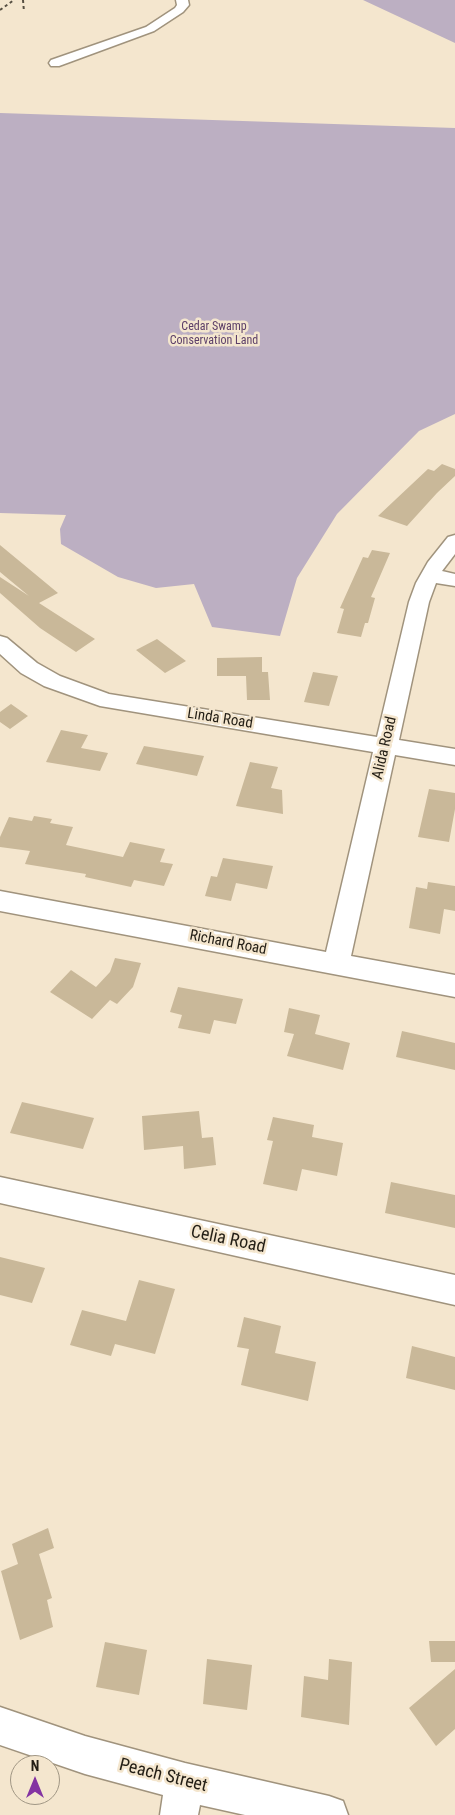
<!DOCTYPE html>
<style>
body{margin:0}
#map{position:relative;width:455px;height:1815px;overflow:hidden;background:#f4e6ce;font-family:"Roboto Condensed",sans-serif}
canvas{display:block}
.north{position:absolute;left:10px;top:1755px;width:50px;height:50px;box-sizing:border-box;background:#f4e6ce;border:1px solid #a09684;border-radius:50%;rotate:0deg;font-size:14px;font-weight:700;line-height:20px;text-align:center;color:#231e15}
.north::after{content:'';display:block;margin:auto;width:18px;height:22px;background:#8433a2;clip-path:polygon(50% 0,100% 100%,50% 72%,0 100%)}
</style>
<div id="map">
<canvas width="455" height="1815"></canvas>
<div class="north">N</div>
</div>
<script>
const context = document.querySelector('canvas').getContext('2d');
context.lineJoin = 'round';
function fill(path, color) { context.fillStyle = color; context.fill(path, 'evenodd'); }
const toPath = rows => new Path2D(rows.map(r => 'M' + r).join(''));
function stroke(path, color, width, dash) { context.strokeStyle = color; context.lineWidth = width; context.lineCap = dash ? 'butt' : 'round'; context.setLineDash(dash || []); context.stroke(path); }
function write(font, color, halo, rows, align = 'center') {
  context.font = font + ' "Roboto Condensed",sans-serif'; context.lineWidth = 5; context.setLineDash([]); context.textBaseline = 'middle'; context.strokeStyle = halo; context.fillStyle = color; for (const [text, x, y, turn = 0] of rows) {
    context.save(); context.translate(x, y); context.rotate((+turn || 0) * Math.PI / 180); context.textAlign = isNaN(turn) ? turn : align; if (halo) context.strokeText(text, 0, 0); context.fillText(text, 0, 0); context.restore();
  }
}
fill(toPath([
 [363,0,455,0,455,43],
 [0,113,455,128,455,414,419,431,337,514,297,578,280,636,212,627,194,584,156,588,118,577,61,544,60,529,66,515,0,513]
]), '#bcafc2');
fill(toPath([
 [442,464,455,469,455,476,437,493,407,526,378,516,428,469,434,471],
 [0,545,58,593,39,603,95,639,76,652,40,628,0,593,0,577,29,596,0,572],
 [372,550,390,553,371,597,375,598,368,623,365,623,361,637,337,633,344,609,340,608,363,557,368,558],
 [157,639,186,661,165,673,136,650],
 [262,657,262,672,268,672,270,700,247,700,246,676,217,676,217,658],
 [313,672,338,676,329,706,304,702],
 [11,704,28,716,10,729,0,722,0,712],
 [61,730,88,735,81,748,108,753,100,771,46,762],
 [144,746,204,756,197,776,136,764],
 [250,762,278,767,271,788,282,790,283,814,236,806],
 [429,789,455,793,455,809,449,842,418,837],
 [34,816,52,819,50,823,73,827,66,845,123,857,130,842,165,849,160,862,173,864,164,886,134,880,131,887,85,877,86,874,25,864,30,851,0,847,0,837,9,817,32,821],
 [223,858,273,866,267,889,236,883,231,901,205,896,211,876,217,877],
 [428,882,455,886,455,911,444,909,440,934,409,928,416,887,427,889],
 [115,958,141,963,133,987,117,1004,110,1000,92,1019,50,992,71,970,96,987,110,972],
 [178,987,243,999,236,1024,214,1020,210,1034,178,1028,182,1015,170,1012],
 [289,1008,320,1015,315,1034,350,1043,343,1070,287,1056,294,1034,284,1032],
 [402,1031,455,1043,455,1070,396,1057],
 [22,1102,94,1118,83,1149,10,1133],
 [199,1111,202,1138,213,1137,216,1165,184,1169,183,1146,144,1150,142,1116],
 [273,1117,314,1125,312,1137,343,1143,337,1176,302,1169,297,1191,263,1184,273,1141,267,1140],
 [391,1182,455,1195,455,1228,385,1213],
 [0,1257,45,1268,32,1303,0,1295],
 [139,1280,175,1289,155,1354,115,1344,111,1356,70,1345,82,1310,126,1321],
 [244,1317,281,1326,275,1353,316,1362,308,1401,241,1385,249,1349,237,1347],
 [412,1346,455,1357,455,1390,406,1378],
 [48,1528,54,1548,39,1554,52,1598,47,1600,53,1627,20,1640,1,1571,18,1564,12,1544],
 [429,1641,455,1641,455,1662,431,1662],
 [105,1642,147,1650,139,1695,96,1687],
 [207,1659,252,1665,247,1710,203,1704],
 [329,1659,352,1662,349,1725,301,1717,304,1676,328,1680],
 [455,1669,455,1729,436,1746,409,1708]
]), '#c9b899');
const minor = toPath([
 [176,0,188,0,189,5,183,12,154,31,59,66,51,66,49,63,51,60,146,27,175,8,177,5,176,0],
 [455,535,455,554,442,571,455,574,455,586,436,583,429,602,399,740,455,749,455,765,395,755,351,956,455,975,455,997,0,911,0,891,326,952,373,752,100,706,44,686,21,673,0,654,0,636,7,638,37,663,60,676,109,694,377,737,409,602,416,583,428,562,448,537,455,535],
 [0,1177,455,1275,455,1305,0,1203,0,1177],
 [0,1707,85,1736,185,1763,329,1796,343,1801,348,1815,245,1815,200,1805,198,1815,160,1815,163,1795,85,1774,0,1745,0,1707]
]);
stroke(minor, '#a0937d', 3);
fill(minor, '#fff');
stroke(toPath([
 [23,0,24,12],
 [0,10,14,0]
]), '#564f42', 2, [3, 3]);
write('12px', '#5c3f68', '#f4e6ce', [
 ["Cedar Swamp",214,327],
 ["Conservation Land",214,341]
]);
write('15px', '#231e15', '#f4e6ce', [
 ["Linda Road",220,719,9],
 ["Alida Road",385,748,-77],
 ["Richard Road",228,943,11]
]);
write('18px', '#231e15', '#f4e6ce', [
 ["Celia Road",228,1240,12],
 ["Peach Street",163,1776,14]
]);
</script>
